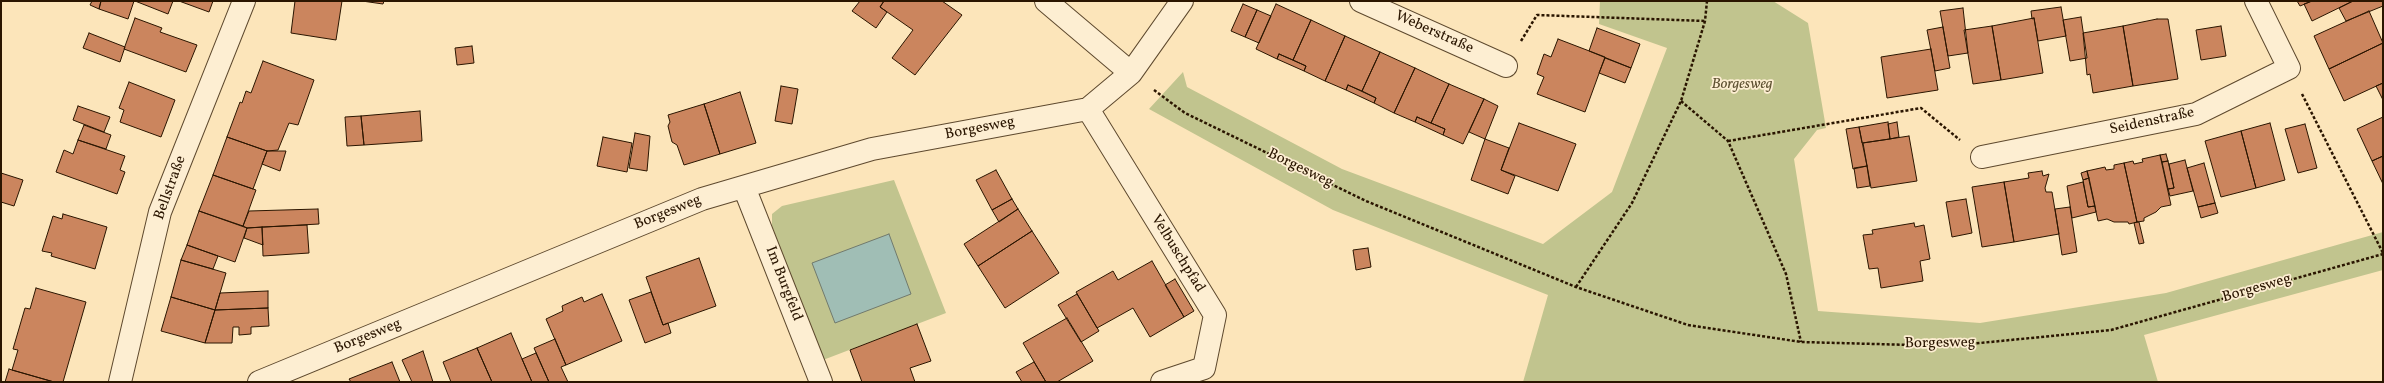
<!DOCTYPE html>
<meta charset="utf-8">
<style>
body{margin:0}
#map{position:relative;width:2384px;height:383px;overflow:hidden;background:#fce5ba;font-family:Vollkorn,serif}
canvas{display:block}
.frame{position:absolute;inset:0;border:2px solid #2a1500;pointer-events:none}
</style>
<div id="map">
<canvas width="2384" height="383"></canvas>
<div class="frame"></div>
</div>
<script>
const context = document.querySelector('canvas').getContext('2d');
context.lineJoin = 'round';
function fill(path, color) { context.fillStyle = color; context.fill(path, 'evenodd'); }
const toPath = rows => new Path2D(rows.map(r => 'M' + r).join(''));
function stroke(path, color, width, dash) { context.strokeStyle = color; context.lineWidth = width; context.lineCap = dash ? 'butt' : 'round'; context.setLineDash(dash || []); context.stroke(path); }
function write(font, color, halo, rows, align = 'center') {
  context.font = font + ' Vollkorn,serif'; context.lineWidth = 3.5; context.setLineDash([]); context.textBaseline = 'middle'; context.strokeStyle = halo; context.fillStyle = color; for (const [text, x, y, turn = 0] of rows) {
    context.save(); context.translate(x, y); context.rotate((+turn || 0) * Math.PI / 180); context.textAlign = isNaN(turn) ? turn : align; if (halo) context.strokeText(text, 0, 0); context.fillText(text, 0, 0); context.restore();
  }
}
fill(toPath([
 [1600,1,1773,1,1808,23,1826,128,1817,130,1794,159,1818,311,1980,323,2166,293,2383,232,2383,270,2144,335,2158,382,1523,382,1548,295,1333,210,1149,109,1183,72,1187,87,1342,169,1543,244,1612,192,1667,48,1599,24],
 [894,180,946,313,823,360,772,226,772,214,782,206]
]), '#c1c48e');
const water = toPath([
 [889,234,911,294,835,323,812,263,889,234]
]);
fill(water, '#a0beb5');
stroke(water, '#717a6d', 1);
const building = toPath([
 [92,1,101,1,99,9,90,5,92,1],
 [101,1,134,1,128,19,99,9,101,1],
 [135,1,173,1,168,14,135,1],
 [179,1,213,1,209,12,179,1],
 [295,1,342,1,336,40,291,33,295,1],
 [362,1,384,1,383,4,362,1],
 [860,1,884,1,880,7,887,12,876,28,852,11,860,1],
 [884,1,942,1,962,15,915,75,892,58,913,30,880,7,884,1],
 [2297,1,2312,1,2300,6,2297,1],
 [2312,1,2353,1,2312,21,2304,4,2312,1],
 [2353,1,2383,1,2383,6,2346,21,2339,8,2353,1],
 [1243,4,1257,10,1245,37,1231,31,1243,4],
 [1276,4,1311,20,1293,60,1279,54,1277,59,1256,49,1276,4],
 [2061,7,2066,36,2038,41,2034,18,2032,19,2031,11,2061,7],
 [1963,8,1968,53,1948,56,1940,11,1963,8],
 [1257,10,1271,16,1259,43,1245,37,1257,10],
 [2369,11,2383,43,2329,69,2314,36,2369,11],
 [2081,17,2087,58,2070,61,2063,20,2081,17],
 [135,18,162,28,160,32,197,45,186,72,124,49,135,18],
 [2034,18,2043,73,2001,80,1992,26,2034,18],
 [2157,19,2168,19,2178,79,2133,86,2123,26,2157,19],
 [1311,20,1345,36,1325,81,1304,71,1306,66,1293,60,1311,20],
 [1992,26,2001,80,1973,84,1964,30,1992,26],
 [2123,26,2133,86,2093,93,2090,74,2087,75,2083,33,2123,26],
 [2221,26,2226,56,2201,60,2196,30,2221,26],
 [1943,27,1950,68,1935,71,1927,30,1943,27],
 [1597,28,1640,44,1631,68,1589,51,1597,28],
 [89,33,125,47,120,62,83,48,89,33],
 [1345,36,1380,52,1362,91,1348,85,1346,90,1325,81,1345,36],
 [1558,39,1605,57,1585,112,1537,94,1544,77,1537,74,1544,54,1551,57,1558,39],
 [2383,43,2383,83,2344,101,2329,69,2383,43],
 [472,46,474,63,457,65,455,48,472,46],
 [1931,49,1938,90,1887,98,1881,57,1931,49],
 [1380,52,1415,68,1394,113,1374,103,1376,98,1362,91,1380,52],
 [1279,54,1306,66,1304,71,1277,59,1279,54],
 [1605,58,1631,68,1625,83,1599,73,1605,58],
 [263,61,314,80,298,125,289,123,278,150,267,151,227,137,240,102,242,103,246,91,251,93,263,61],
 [1415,68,1449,84,1431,123,1417,117,1415,122,1394,113,1415,68],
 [129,82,175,100,161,137,120,122,124,110,119,108,129,82],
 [2383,83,2383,100,2376,86,2383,83],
 [1449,84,1484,99,1463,144,1443,135,1445,129,1431,123,1449,84],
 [1348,85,1376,98,1374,103,1346,90,1348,85],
 [781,86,798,89,792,124,775,121,781,86],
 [740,92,756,143,720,154,704,104,740,92],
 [1484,99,1498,106,1485,139,1469,132,1484,99],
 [704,104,720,154,684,165,677,145,672,142,668,126,670,122,668,115,704,104],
 [78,106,110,117,104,132,73,120,78,106],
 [420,111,422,141,364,145,361,116,420,111],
 [361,116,364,145,347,146,345,117,361,116],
 [1417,117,1445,129,1443,135,1415,122,1417,117],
 [2383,117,2383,156,2372,161,2357,129,2383,117],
 [1888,122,1890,139,1862,143,1859,127,1888,122],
 [1897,122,1899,137,1890,139,1888,124,1897,122],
 [1519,123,1576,144,1558,191,1501,170,1519,123],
 [2270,123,2285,180,2256,188,2241,131,2270,123],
 [2305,124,2317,168,2298,173,2285,129,2305,124],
 [84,125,111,135,106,149,78,140,84,125],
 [1859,127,1867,166,1853,169,1846,129,1859,127],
 [2241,131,2256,188,2221,197,2205,141,2241,131],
 [635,133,650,136,647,171,629,168,635,133],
 [1909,136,1917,181,1871,188,1863,143,1909,136],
 [227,137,267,151,253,189,213,175,227,137],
 [603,137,632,143,627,172,597,166,603,137],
 [1485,139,1509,148,1501,170,1515,176,1508,194,1471,180,1485,139],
 [78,140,125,156,120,170,125,172,117,194,56,172,64,150,73,154,78,140],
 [267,151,286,151,280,171,262,164,267,151],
 [2166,154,2168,161,2162,162,2160,155,2166,154],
 [2160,155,2171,205,2161,207,2156,212,2144,218,2144,221,2137,222,2124,163,2133,161,2134,164,2143,162,2142,159,2160,155],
 [2383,156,2383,184,2372,161,2383,156],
 [2185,160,2193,191,2170,196,2168,189,2174,188,2169,164,2185,160],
 [2168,161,2174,188,2168,189,2162,162,2168,161],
 [2124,163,2137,222,2129,224,2128,222,2114,222,2107,219,2098,221,2087,171,2105,167,2106,170,2114,169,2114,165,2124,163],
 [2204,163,2215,203,2198,207,2187,168,2204,163],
 [1867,166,1870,186,1857,188,1854,168,1867,166],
 [996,170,1012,199,992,210,976,180,996,170],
 [2042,171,2043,176,2049,174,2045,188,2046,192,2052,192,2059,234,2014,242,2004,182,2029,178,2028,173,2042,171],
 [2087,171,2089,178,2083,180,2081,173,2087,171],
 [1,173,23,180,14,206,1,202,1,173],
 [213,175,256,190,243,226,199,211,213,175],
 [2089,178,2095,206,2088,207,2083,180,2089,178],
 [2004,182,2014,242,1982,247,1972,187,2004,182],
 [2083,182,2088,207,2095,206,2096,212,2072,218,2067,186,2083,182],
 [1012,199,1018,209,999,222,992,210,1012,199],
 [1966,199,1972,233,1952,237,1946,202,1966,199],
 [2215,203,2218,213,2201,218,2198,207,2215,203],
 [2070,207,2077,252,2062,255,2055,209,2070,207],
 [318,209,319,224,247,228,243,226,249,211,318,209],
 [1018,209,1032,231,978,266,964,244,1018,209],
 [199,211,247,228,235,262,187,245,199,211],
 [63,214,107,227,95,269,51,256,52,253,42,251,53,216,62,219,63,214],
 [2137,222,2139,222,2144,243,2139,244,2134,223,2137,222],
 [1914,223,1915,227,1924,225,1930,259,1920,261,1923,281,1881,288,1878,268,1869,269,1863,235,1873,234,1872,230,1914,223],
 [307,225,309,253,263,256,262,227,307,225],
 [262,227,263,245,244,238,247,228,262,227],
 [1032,231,1059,273,1005,308,978,266,1032,231],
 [187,245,218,256,213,269,181,260,187,245],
 [1368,248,1371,267,1356,270,1353,250,1368,248],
 [699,258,716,306,663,325,646,277,699,258],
 [181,260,226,273,215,310,171,297,181,260],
 [1152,261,1184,317,1150,337,1133,308,1097,328,1076,292,1113,271,1118,280,1152,261],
 [1175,279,1194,311,1184,317,1165,285,1175,279],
 [36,288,86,302,63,382,54,382,12,370,18,350,13,349,25,308,30,309,36,288],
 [268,291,268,308,215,310,220,293,268,291],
 [651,292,663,325,668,323,671,333,645,343,629,300,651,292],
 [602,294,622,341,566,365,546,319,563,311,562,306,582,297,584,302,602,294],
 [1077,294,1099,331,1081,342,1058,305,1077,294],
 [171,297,215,310,205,343,161,331,171,297],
 [268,308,269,326,251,327,251,334,239,335,239,327,233,327,232,343,205,343,215,310,268,308],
 [1067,318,1093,361,1057,382,1046,382,1023,343,1067,318],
 [917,324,931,361,910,368,915,382,862,382,850,350,917,324],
 [511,333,522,359,532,382,492,382,477,348,511,333],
 [555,339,566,365,561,367,568,382,549,382,534,348,555,339],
 [477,348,492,382,451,382,443,362,477,348],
 [423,351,433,382,412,382,402,360,423,351],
 [536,353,549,382,532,382,522,359,536,353],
 [392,362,400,382,351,382,349,379,392,362],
 [1034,362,1046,382,1022,382,1016,372,1034,362],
 [9,369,12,370,54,382,5,382,9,369]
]);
fill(building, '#cb855e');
stroke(building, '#2a1500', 1);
const minor = toPath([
 [1046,1,1131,73],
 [1361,1,1506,66],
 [1088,109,1215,315,1204,368,1162,382],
 [1982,157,2196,114,2289,68,2256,1],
 [744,187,821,382],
 [120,382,160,212,244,1],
 [259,382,702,199,872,149,1088,109,1131,73,1182,1]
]);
stroke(minor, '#5e492e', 24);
stroke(toPath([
 [1521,41,1537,15,1705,21],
 [1154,90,1185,113,1366,201,1576,287,1688,325,1801,342,1950,346,2111,330,2383,254],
 [2302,94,2383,253],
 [1681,101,1728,141,1786,274,1801,342],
 [1728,141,1921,108,1960,140],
 [1576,287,1632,203,1681,101,1705,21,1707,1]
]), '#2a1500', 2.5, [3, 2]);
stroke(minor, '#fdeed2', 22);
write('15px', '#2a1500', '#fdeed2', [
 ["Weberstraße",1434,33,24],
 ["Seidenstraße",2152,122,-12],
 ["Borgesweg",980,129,-11],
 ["Borgesweg",1300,169,26],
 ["Bellstraße",171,188,-70],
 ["Borgesweg",668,213,-22],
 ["Velbuschpfad",1177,254,58],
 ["Im Burgfeld",783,284,69],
 ["Borgesweg",2257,289,-16],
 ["Borgesweg",368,337,-22],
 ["Borgesweg",1940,344,-1]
]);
write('italic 15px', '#5f5232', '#fdeed2', [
 ["Borgesweg",1742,85]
]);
</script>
